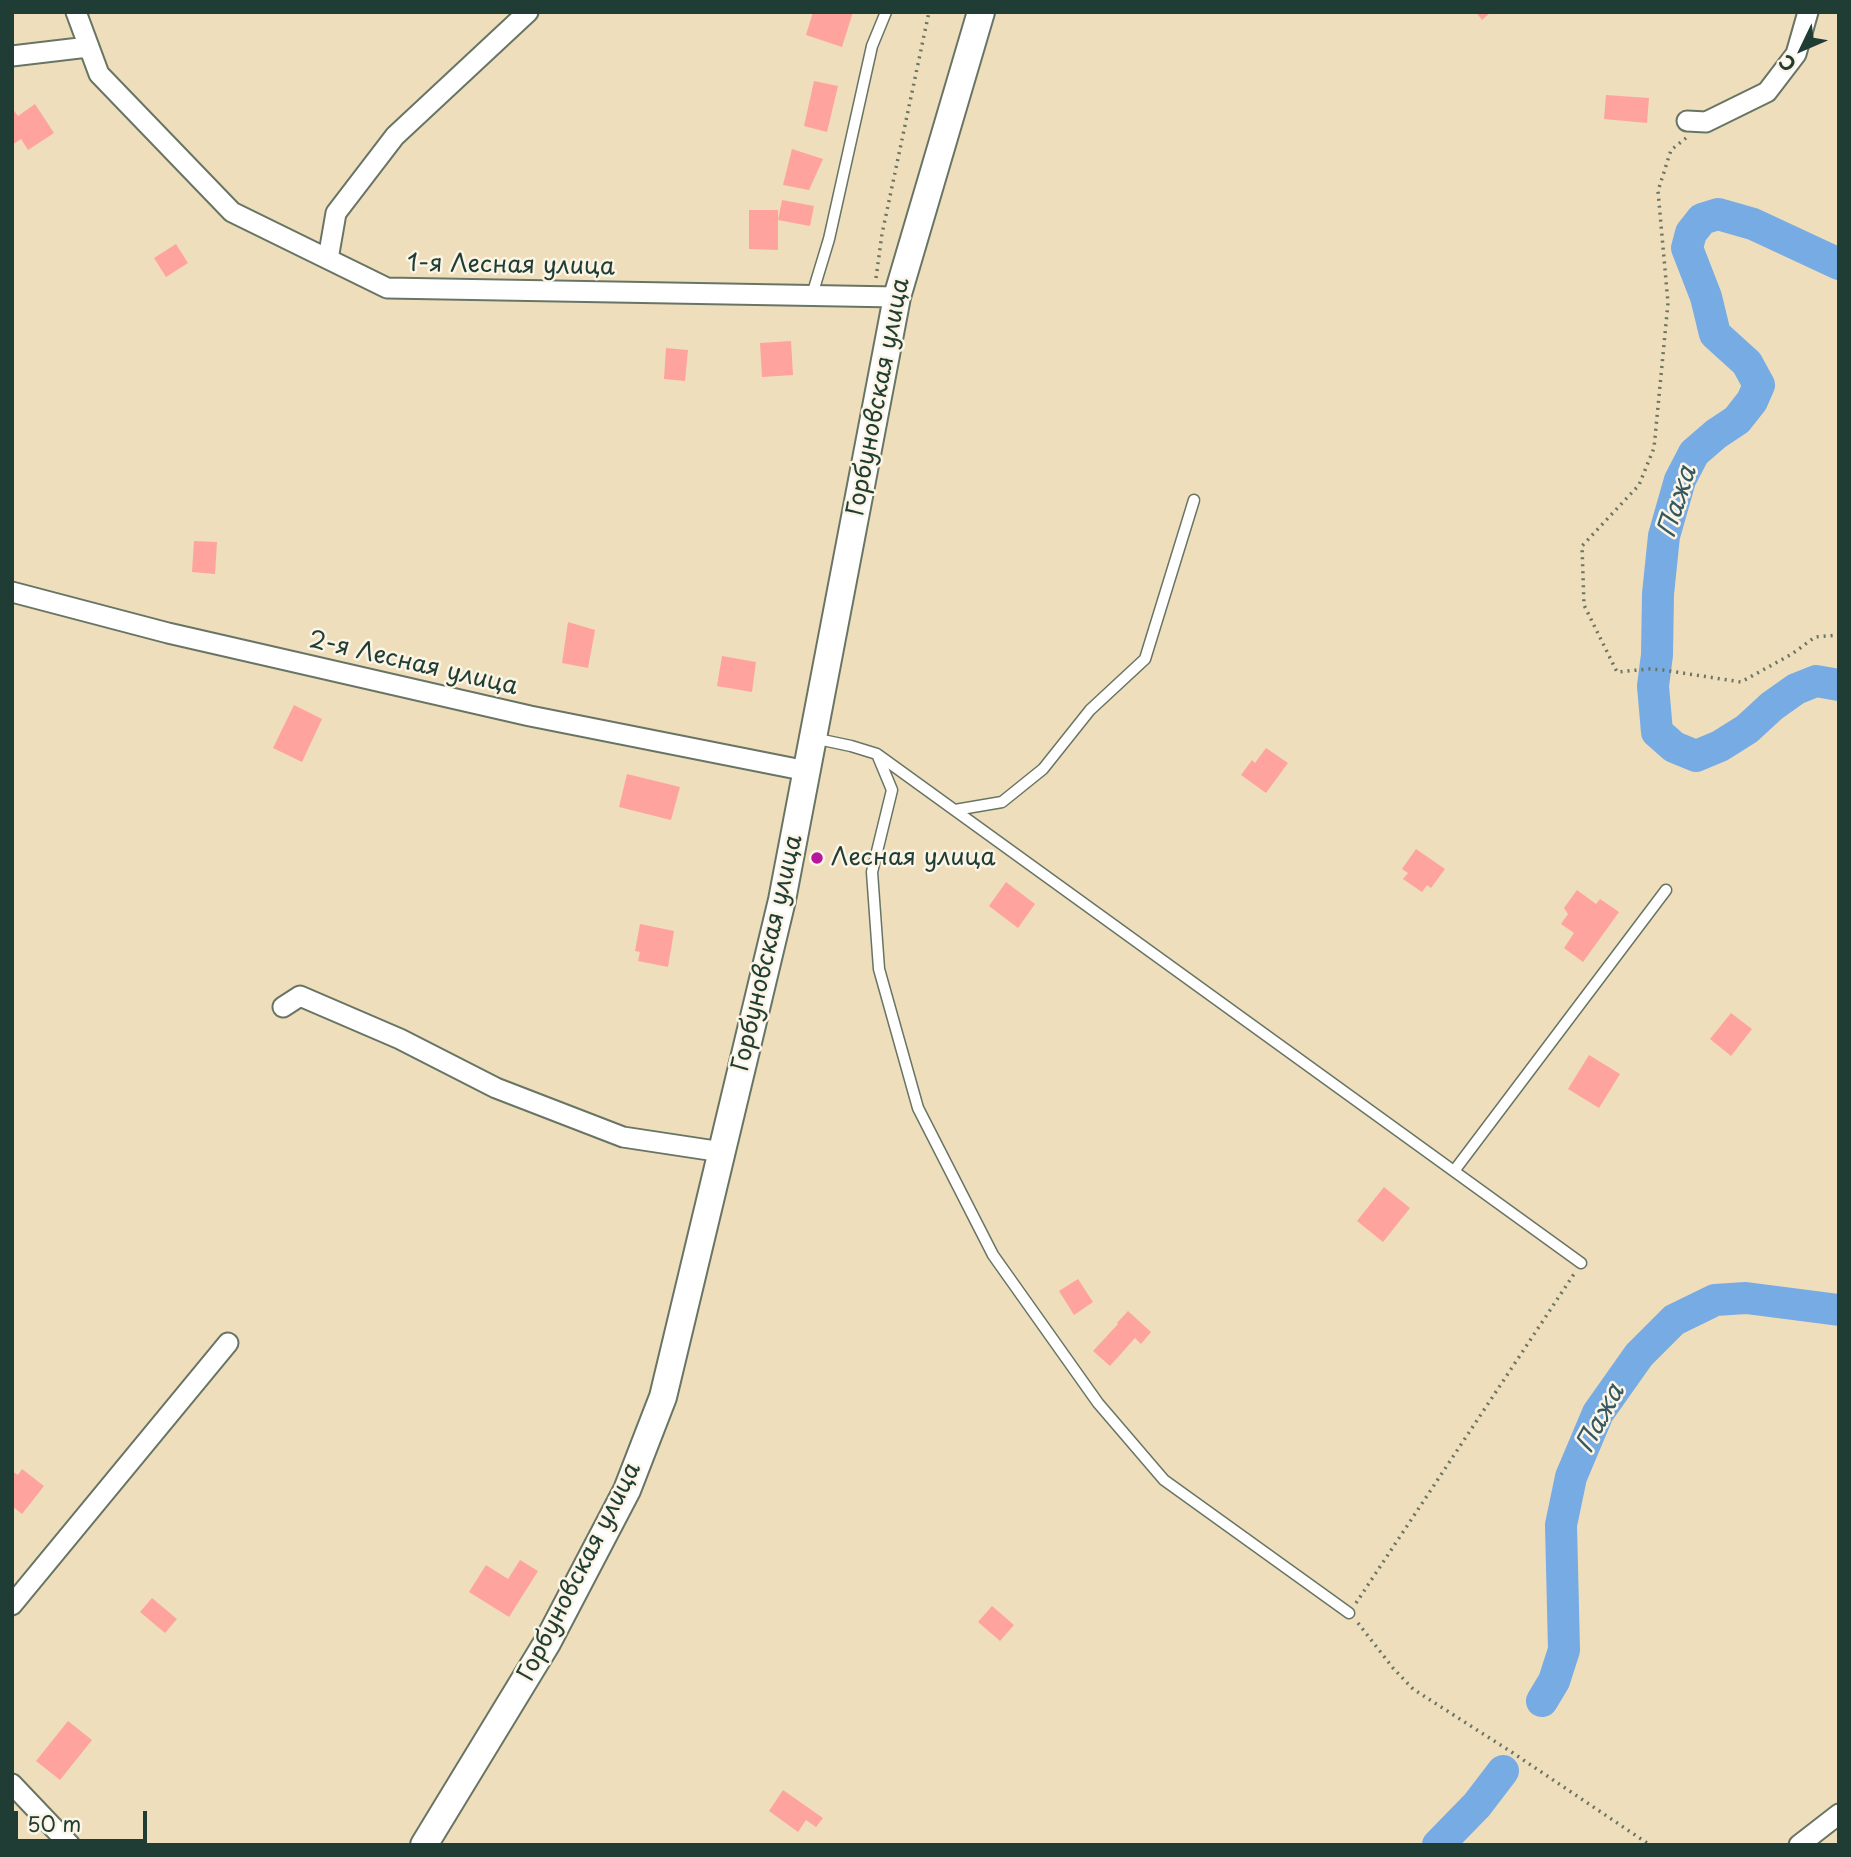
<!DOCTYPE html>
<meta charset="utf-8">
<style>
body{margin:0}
#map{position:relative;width:1851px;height:1857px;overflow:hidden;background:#efdebc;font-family:"Playpen Sans",sans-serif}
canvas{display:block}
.frame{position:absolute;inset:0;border:14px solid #1f3d34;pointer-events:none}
.north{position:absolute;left:1767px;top:14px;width:70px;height:70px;-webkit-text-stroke:5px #fcf5e5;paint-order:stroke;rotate:226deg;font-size:19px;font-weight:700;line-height:28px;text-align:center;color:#1f3d34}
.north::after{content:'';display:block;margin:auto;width:24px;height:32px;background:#1f3d34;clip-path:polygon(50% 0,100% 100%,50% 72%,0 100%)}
.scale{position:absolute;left:14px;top:1811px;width:133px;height:32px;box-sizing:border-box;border:4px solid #1f3d34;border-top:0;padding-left:9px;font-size:21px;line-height:24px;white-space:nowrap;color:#1f3d34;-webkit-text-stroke:5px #fcf5e5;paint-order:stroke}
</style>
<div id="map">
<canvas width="1851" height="1857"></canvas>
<div class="frame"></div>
<div class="north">С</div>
<div class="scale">50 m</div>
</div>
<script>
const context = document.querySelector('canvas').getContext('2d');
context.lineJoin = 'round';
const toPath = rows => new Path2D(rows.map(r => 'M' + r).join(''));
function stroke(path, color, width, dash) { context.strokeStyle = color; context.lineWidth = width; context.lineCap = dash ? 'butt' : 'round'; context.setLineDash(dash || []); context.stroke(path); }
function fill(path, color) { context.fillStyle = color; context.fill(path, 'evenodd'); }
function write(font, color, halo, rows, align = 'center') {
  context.font = font + ' "Playpen Sans",sans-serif'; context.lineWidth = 5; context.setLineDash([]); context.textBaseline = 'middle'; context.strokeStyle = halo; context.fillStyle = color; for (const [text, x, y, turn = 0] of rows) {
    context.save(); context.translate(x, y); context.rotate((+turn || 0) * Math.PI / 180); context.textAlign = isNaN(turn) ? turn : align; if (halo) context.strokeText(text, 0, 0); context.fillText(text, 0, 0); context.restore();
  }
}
stroke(toPath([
 [1839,264,1753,224,1718,214,1702,219,1691,233,1687,248,1706,297,1715,334,1747,363,1759,385,1752,401,1737,420,1716,434,1694,453,1680,480,1664,536,1658,594,1657,655,1653,686,1657,732,1674,747,1696,756,1720,746,1747,729,1772,706,1796,689,1816,681,1839,685],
 [1542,1701,1554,1681,1564,1650,1561,1525,1571,1477,1598,1413,1639,1355,1674,1320,1715,1300,1746,1298,1839,1310],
 [1438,1845,1477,1805,1503,1771]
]), '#77abe4', 32);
fill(toPath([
 [813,12,853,12,842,47,806,35],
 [1476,12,1491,12,1482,20],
 [814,81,838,86,827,132,804,126],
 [1606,95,1649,98,1647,123,1604,119],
 [35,104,54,133,28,150,21,139,12,145,12,108,18,116],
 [792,149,823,159,809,190,783,185],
 [782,200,814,206,810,226,778,220,778,250,749,249,749,210,778,210,778,220],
 [176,244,188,263,166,277,154,258],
 [791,341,793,375,762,377,760,343],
 [666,348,688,350,685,381,664,379],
 [194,541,217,542,215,574,192,572],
 [568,622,595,630,588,668,562,663],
 [722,656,756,662,752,692,717,686],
 [294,705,322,719,302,762,273,748],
 [1266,748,1288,763,1266,793,1241,775,1252,760,1255,763],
 [627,774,680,787,671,820,619,807],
 [1416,849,1445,869,1431,888,1427,885,1422,892,1403,879,1408,873,1402,869],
 [1006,882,1035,904,1018,928,989,906],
 [1577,890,1596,904,1600,899,1619,912,1583,962,1564,948,1574,933,1561,924,1568,914,1564,908],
 [640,924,674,931,668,967,638,961,640,952,635,951],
 [1731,1013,1752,1029,1731,1056,1710,1039],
 [1589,1055,1620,1074,1599,1108,1568,1089],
 [1384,1187,1410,1208,1383,1242,1357,1221],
 [1078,1279,1093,1302,1074,1315,1059,1291],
 [1128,1311,1151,1332,1141,1344,1135,1338,1110,1366,1093,1351,1118,1324,1117,1323],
 [22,1469,44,1486,22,1514,12,1506,12,1471,18,1475],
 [520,1560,538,1571,509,1617,469,1592,486,1565,508,1579],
 [152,1598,177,1619,165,1633,140,1612],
 [992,1606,1014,1625,1000,1641,978,1622],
 [68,1721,92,1740,60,1780,36,1761],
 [783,1790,823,1818,816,1827,806,1820,798,1832,769,1811]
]), '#ffa39e');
const lane = toPath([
 [812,295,829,239,872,46,886,12],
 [813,738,851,746,877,754,1581,1263],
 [877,754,892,790,872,872,879,969,918,1108,993,1255,1098,1403,1164,1480,1349,1613],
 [955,810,1002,802,1043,769,1090,710,1145,659,1194,500],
 [1454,1171,1666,890]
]);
const street = toPath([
 [76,12,99,74,232,212,387,288,897,297],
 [12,56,88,47],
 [1687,121,1706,122,1767,92,1796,54,1808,12],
 [328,259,336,213,395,136,528,12],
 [12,592,168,633,530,716,807,771],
 [283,1007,300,996,400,1039,496,1088,623,1137,722,1152],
 [12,1605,228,1343],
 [12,1784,70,1845],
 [1799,1845,1839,1814]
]);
const secondary = toPath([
 [424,1845,547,1643,627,1490,663,1397,782,900,897,297,981,12]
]);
stroke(lane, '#687564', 13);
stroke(street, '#687564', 23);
stroke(secondary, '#687564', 30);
stroke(toPath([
 [1686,138,1671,150,1658,191,1668,303,1654,448,1639,485,1582,546,1584,605,1617,672,1649,669,1663,670,1741,682,1792,654,1815,637,1839,635],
 [876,278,882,234,929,12],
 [1356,1603,1574,1274],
 [1358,1623,1393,1668,1413,1689,1513,1753,1650,1845]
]), '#687564', 3.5, [2, 5]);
stroke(lane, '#fff', 10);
stroke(street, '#fff', 19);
stroke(secondary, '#fff', 26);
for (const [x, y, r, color] of [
 [817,858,7,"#b5179e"]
]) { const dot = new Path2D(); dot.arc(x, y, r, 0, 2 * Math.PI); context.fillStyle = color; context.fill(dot); stroke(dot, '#fcf5e5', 2.5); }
write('24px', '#1f3d34', '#fcf5e5', [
 ["1-я Лесная улица",511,266,1],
 ["Горбуновская улица",879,397,-79],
 ["2-я Лесная улица",413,664,13],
 ["Горбуновская улица",768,953,-77],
 ["Горбуновская улица",580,1572,-63]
]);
write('24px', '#1f3d34', '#fcf5e5', [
 ["Лесная улица",831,858]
], 'left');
write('italic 26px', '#355860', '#fcf5e5', [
 ["Пажа",1678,502,-72],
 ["Пажа",1601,1419,-62]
]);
</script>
